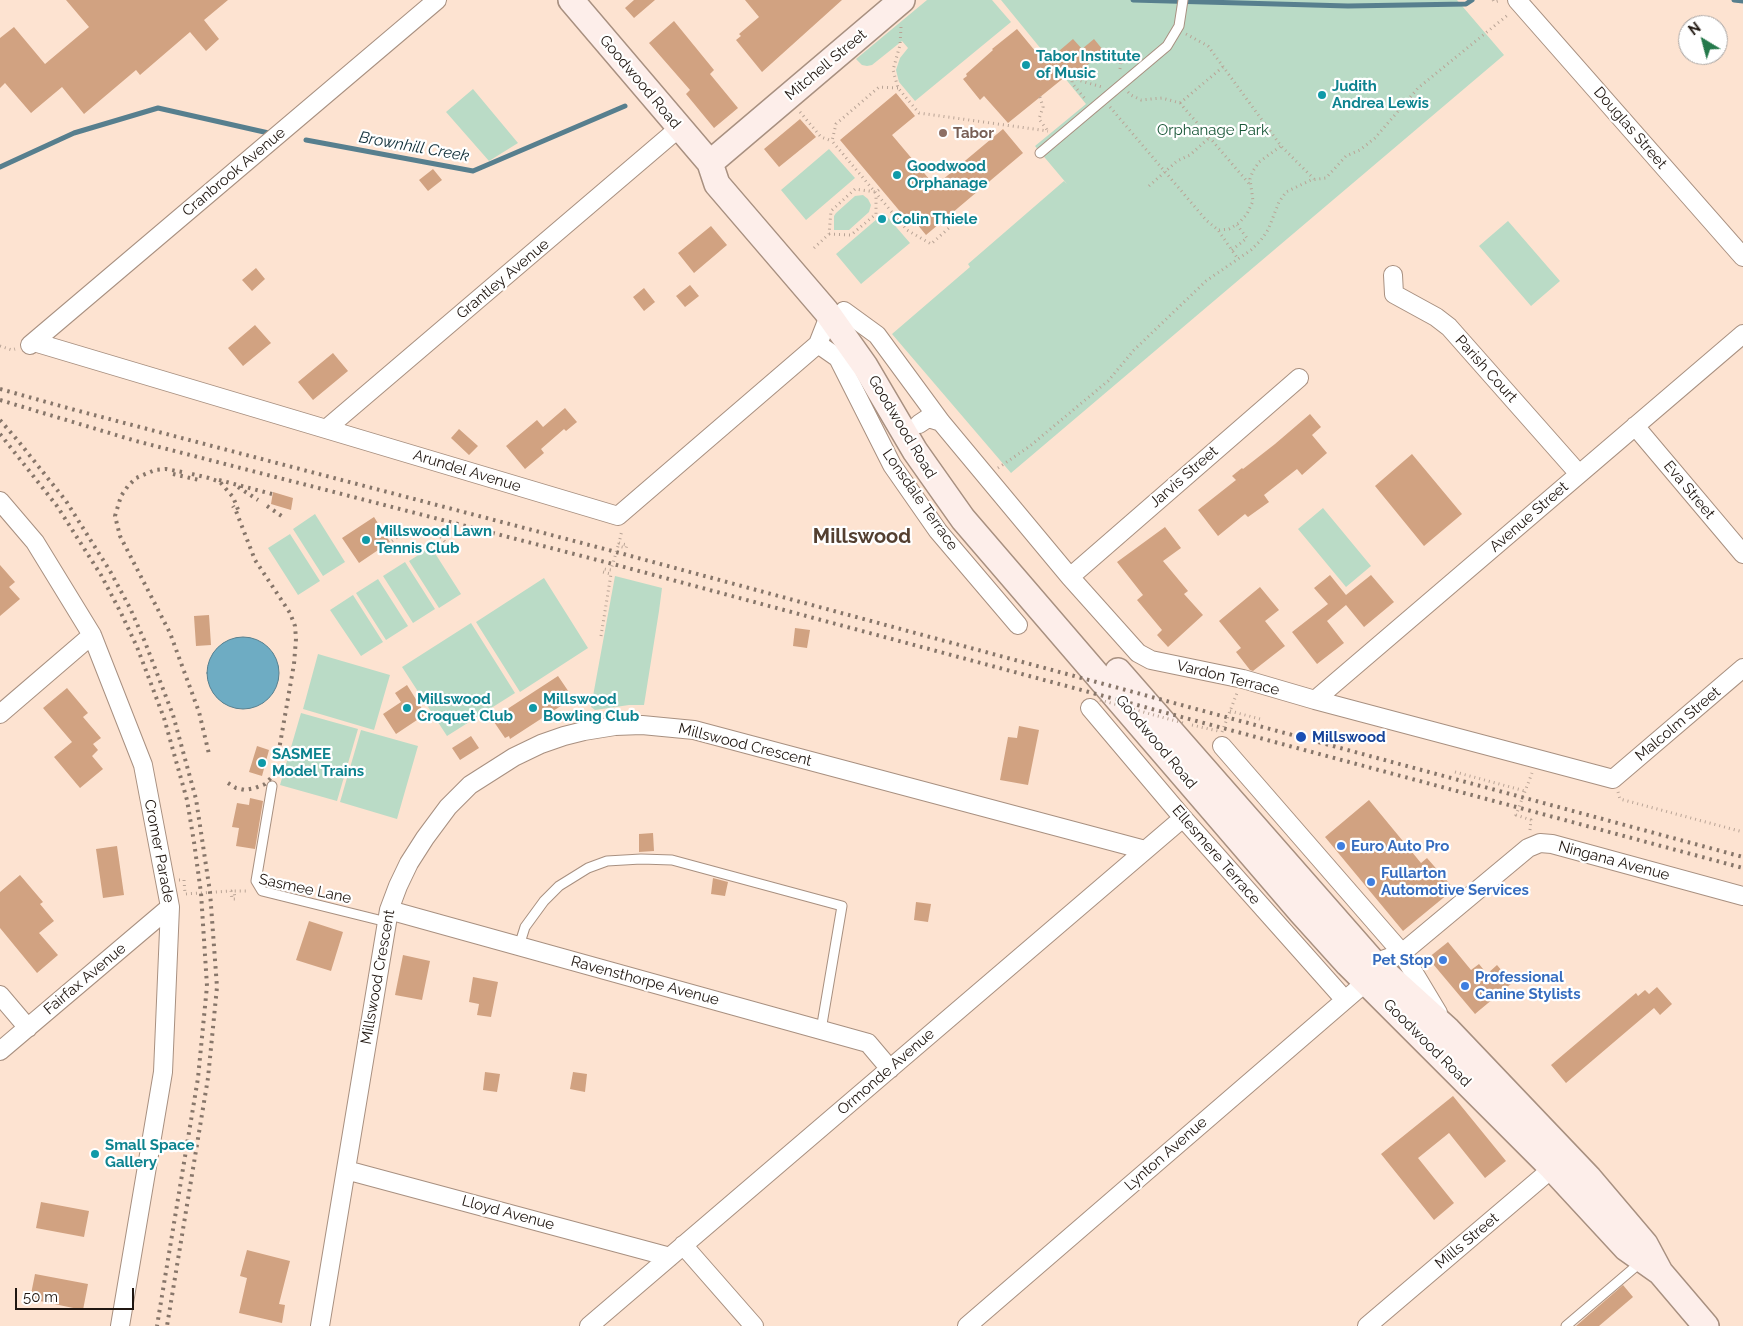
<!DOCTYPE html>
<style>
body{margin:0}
#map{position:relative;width:1743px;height:1326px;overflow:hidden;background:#fde3d1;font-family:Raleway,sans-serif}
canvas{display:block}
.north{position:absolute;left:1678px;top:15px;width:50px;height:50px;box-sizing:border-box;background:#fff;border:1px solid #a6a2a0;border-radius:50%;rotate:323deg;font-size:14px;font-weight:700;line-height:20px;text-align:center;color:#201711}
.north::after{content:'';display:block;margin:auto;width:18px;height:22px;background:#25794b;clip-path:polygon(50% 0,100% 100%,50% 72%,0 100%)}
.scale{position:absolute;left:15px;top:1288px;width:119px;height:22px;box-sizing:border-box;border:2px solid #201711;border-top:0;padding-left:6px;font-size:15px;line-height:18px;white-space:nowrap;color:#201711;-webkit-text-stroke:4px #fff;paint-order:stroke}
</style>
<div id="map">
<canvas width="1743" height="1326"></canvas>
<div class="north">N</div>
<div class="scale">50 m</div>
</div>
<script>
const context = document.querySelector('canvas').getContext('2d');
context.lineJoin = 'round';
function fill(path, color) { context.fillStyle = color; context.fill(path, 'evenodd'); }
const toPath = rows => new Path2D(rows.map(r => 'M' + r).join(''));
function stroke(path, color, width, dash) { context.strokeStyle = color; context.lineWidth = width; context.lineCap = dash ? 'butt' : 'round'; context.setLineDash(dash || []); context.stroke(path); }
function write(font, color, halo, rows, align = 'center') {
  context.font = font + ' Raleway,sans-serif'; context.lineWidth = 4.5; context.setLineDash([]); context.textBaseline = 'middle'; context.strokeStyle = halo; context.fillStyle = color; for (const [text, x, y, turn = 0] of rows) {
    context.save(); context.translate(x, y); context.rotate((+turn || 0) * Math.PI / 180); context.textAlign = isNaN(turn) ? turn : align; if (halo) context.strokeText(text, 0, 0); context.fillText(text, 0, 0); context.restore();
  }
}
fill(toPath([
 [927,0,992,0,1011,22,915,101,899,82,896,70,900,58,908,48,902,41,872,65,867,66,862,65,856,59],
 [1001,0,1457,0,1504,55,1011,473,892,334,970,267,968,264,1064,181,1067,184,1035,146,1086,104],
 [473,89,518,143,489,161,446,112],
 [829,149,855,178,806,220,781,190],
 [863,195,868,199,871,205,869,212,849,230,834,230,834,216,836,213,855,196],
 [884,213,910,243,861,284,836,254],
 [1508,221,1560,281,1531,306,1479,246],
 [1323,508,1371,566,1346,587,1298,529],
 [315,514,345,562,323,576,293,529],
 [290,534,320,581,298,595,268,548],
 [431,547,461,594,439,608,409,561],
 [405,562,435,609,413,623,383,576],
 [615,576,662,588,659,611,644,705,629,705,595,710,591,707],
 [544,578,588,648,520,692,476,622],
 [378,579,408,626,386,640,356,593],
 [353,595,383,642,361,656,330,610],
 [471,623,515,693,447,736,402,667],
 [318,654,390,675,374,730,303,709],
 [301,713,358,729,337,801,280,785],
 [361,730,418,746,397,819,340,802]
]), '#badbc6');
const water = toPath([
 '207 673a36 36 0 1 1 72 0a36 36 0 1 1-72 0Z'
]);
fill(water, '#6eacc3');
stroke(water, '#577f8e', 1);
stroke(toPath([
 [1133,0,1348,6,1466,4,1472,0],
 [1734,0,1743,1],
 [306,140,473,171,625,106],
 [0,167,74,133,158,108,273,134]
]), '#577f8e', 5);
fill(toPath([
 [66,0,228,0,204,20,219,39,206,51,190,32,140,75,136,70,84,114,62,87,31,113,5,83,0,88,0,38,14,27,45,64,89,27],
 [634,0,655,0,634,18,625,8],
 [745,0,842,0,762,72,736,40,741,36,739,34,759,17],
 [674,21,714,70,710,74,738,108,714,128,686,94,690,90,649,43],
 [1017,29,1045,63,1073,39,1082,49,1094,39,1103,50,1075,77,1071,72,1008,123,984,96,980,100,963,79,967,76,966,74,993,50,992,49],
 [896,93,915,116,892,135,935,186,1003,129,1023,153,926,235,912,218,908,221,840,140],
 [800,119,816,137,779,167,764,149],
 [433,169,442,180,428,191,419,180],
 [711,226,727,245,694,273,678,253],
 [256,268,265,279,252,291,242,280],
 [690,285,699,296,685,307,676,296],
 [644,288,655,302,644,311,633,297],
 [255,325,271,343,243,366,228,348],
 [333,353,348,371,313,400,298,382],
 [565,408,577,422,566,431,564,429,541,449,544,453,525,469,506,446,537,420,543,427],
 [1310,414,1321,427,1312,435,1327,453,1302,475,1297,469,1264,495,1269,502,1248,517,1245,514,1218,536,1198,510,1236,480,1232,476,1242,468,1243,469,1275,444],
 [459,429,478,446,469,455,451,438],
 [1412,454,1462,514,1424,546,1375,486],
 [273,492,293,498,291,510,271,504],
 [374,517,390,542,359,563,342,538],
 [1165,527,1181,548,1163,561,1188,591,1184,594,1203,615,1168,647,1157,635,1162,630,1137,600,1143,595,1117,562],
 [0,565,15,582,9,587,20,599,0,616],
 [1330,575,1346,595,1371,575,1394,602,1364,627,1346,605,1327,621,1344,643,1317,664,1292,632,1328,604,1314,588],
 [1260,587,1279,610,1265,621,1285,646,1253,671,1250,670,1236,652,1241,648,1219,621],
 [209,615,211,645,196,646,194,616],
 [795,628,810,630,807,648,793,646],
 [558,676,573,698,510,739,509,736,505,738,492,719],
 [407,685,429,720,417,720,396,734,383,714,401,702,395,693],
 [67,688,88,713,83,717,101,738,93,744,98,750,92,756,103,769,80,788,54,757,72,742,43,708],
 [1019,726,1039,730,1028,785,1000,780,1008,737,1017,738],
 [471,736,479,748,460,760,452,748],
 [257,746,269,750,262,776,249,772],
 [250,798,263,801,255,849,236,846,239,828,232,827,237,803,249,805],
 [1369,800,1421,863,1427,858,1454,889,1403,931,1325,837],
 [653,833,654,851,639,852,639,834],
 [117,846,124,895,103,898,96,849],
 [20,875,43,902,40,904,54,921,39,933,58,955,37,973,0,928,0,892],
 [713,878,728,882,725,896,711,894],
 [916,902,931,904,928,922,914,920],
 [309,921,343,932,331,971,296,960],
 [1448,942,1471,970,1479,964,1487,974,1497,965,1512,983,1475,1014,1428,958],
 [403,955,430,961,422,1000,395,995],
 [473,977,498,982,491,1017,477,1015,479,1004,469,1002],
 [1657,987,1672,1004,1660,1015,1654,1008,1566,1083,1551,1065,1636,993,1638,996,1645,990,1649,994],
 [485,1072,500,1074,497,1092,483,1090],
 [573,1072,587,1074,585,1092,570,1089],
 [1453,1096,1506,1161,1485,1178,1449,1133,1418,1158,1454,1203,1434,1220,1381,1154],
 [41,1202,89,1211,84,1237,36,1228],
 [247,1250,290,1261,279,1304,285,1305,282,1323,239,1313,247,1278,240,1276],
 [35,1274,88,1284,83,1310,30,1299],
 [1623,1285,1633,1297,1599,1326,1576,1326]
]), '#d1a281');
const lane = toPath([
 [1040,153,1167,46,1179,26,1183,0],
 [272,786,256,881,262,891,387,922],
 [519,946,525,927,544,901,559,886,588,868,607,861,641,859,672,860,842,906,821,1030],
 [1566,1326,1641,1262]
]);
const street = toPath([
 [1517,0,1743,257],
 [1393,275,1394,294,1436,317,1449,327,1579,474],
 [844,311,877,335,941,422,1070,577,1138,653,1151,660,1243,679,1315,700,1613,779,1743,668],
 [34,342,618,516,818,344,829,316],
 [818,344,838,358,892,465,938,531,1018,625],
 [30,345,437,0],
 [919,424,928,418,941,422],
 [1635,426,1743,554],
 [326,429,679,128],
 [0,501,35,542,92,635,143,765,170,907,163,1072,120,1326],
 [1070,577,1299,378],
 [1315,700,1743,334],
 [1090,708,1183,818,1345,1000],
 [0,714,92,635],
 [1222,746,1402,953,1438,1013],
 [389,910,868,1043,890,1069],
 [1374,963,1402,953,1528,848,1540,843,1552,844,1743,896],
 [0,995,28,1028],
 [0,1051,170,907],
 [346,1170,670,1257],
 [683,1245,754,1326],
 [320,1326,389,910,398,886,409,863,425,838,448,807,470,785,514,757,541,744,564,736,584,731,615,726,642,725,694,730,1145,850],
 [589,1326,1183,818],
 [967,1326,1366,982],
 [1367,1326,1561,1161]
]);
const secondary = toPath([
 [571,0,710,163,717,184,826,311,865,366,915,451,963,519,1301,912,1348,964,1552,1168,1626,1248,1660,1272],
 [710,163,902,0],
 [1118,671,1374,963,1448,1030,1589,1178,1645,1244,1660,1272,1706,1326]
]);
stroke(lane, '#a89080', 11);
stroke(street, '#a89080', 20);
stroke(secondary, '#a89080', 28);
stroke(toPath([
 [1493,0,1494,2,1501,0],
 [901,27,900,45,893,70,898,88,919,113,1048,131],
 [1186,34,1208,46,1281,146,1314,179],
 [1056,57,1072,76,1072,83,1086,100],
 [1120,69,1122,52],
 [1071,78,1102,87],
 [898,88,879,87,836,124,832,141,907,230,931,244,950,227],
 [1128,92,1131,95,1141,100,1162,98,1180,103,1251,186],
 [1040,97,1043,107,1039,119,1048,131],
 [1180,103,1224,66],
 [1110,107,1206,220,1218,230,1238,259],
 [800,112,821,137,832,141],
 [1149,186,1177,161,1190,155,1210,137],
 [1219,230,1229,229,1239,223,1247,214,1253,201,1250,179,1253,171,1259,162,1281,146],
 [829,234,851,235,876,214,876,194],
 [814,248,829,234,831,211,855,189,876,192,880,189],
 [1232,250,1247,238,1237,225],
 [0,346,12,350,15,349],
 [998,468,1030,446,1108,381,1134,350,1206,281,1251,250,1261,240,1268,230,1279,202,1286,192,1311,180,1326,178,1346,156,1360,150,1375,138,1418,88,1509,14],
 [392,541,405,531,419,528,436,532,447,544],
 [601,636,611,574,603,572,604,569,611,570,618,546,626,548,627,545,619,543,622,530],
 [1230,711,1260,719],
 [1192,725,1218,731],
 [1222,732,1237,693],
 [1455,772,1525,791],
 [1618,792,1620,799,1743,832],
 [1530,830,1531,820,1516,815,1532,773],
 [179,880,184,880,185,894,231,891,232,899,235,899,234,891,249,891]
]), '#b9a496', 3, [1, 4]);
stroke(lane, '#fff', 9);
stroke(street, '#fff', 18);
stroke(secondary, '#fdeeea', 25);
stroke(toPath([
 [0,389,75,410,616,552,1743,857],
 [0,400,136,441,613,564,1743,868],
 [0,420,19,442,66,501,110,571,130,608,145,642,173,715,196,799,210,892,217,987,208,1078,167,1326],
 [0,434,57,506,101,575,121,613,137,647,164,718,187,800,194,842,201,893,207,986,198,1078,157,1326],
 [182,472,166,469,155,470,136,478,128,486,121,496,115,516,120,536,170,633,199,712,209,754],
 [173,474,199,480],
 [192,474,209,478,220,482,233,497,239,512],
 [219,480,272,494],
 [238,487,258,500],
 [267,506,283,517],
 [228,783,236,788,245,790,255,788,265,784,272,777,276,767,294,664,296,639,295,626,290,613,255,560,236,511,233,506]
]), '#87766a', 4, [2.5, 5]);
stroke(toPath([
 [1100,700,1183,723]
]), '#b9a496', 3, [1, 4]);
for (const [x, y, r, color] of [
 [1026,65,5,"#0f9aa8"],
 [1322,95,5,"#0f9aa8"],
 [943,133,5,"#8d6e63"],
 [897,175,5,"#0f9aa8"],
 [882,219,5,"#0f9aa8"],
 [366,540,5,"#0f9aa8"],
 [407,708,5,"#0f9aa8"],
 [533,708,5,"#0f9aa8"],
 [1301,737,6,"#1a4fb4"],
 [262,763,5,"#0f9aa8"],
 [1341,846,5,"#3f7fe0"],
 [1371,882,5,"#3f7fe0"],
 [1443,960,5,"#3f7fe0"],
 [1465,986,5,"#3f7fe0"],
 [95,1154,5,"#0f9aa8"]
]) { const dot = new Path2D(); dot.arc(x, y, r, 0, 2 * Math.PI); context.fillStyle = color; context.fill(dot); stroke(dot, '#fff', 2); }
write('bold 15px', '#0d838f', '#fff', [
 ["Tabor Institute",1036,56],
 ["of Music",1036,73],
 ["Judith",1332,86],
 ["Andrea Lewis",1332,103],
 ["Goodwood",907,166],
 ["Orphanage",907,183],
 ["Colin Thiele",892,219],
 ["Millswood Lawn",376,531],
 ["Tennis Club",376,548],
 ["Millswood",417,699],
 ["Croquet Club",417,716],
 ["Millswood",543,699],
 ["Bowling Club",543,716],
 ["SASMEE",272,754],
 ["Model Trains",272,771],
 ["Small Space",105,1145],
 ["Gallery",105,1162]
], 'left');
write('15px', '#201711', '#fff', [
 ["Mitchell Street",826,65,-40],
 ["Goodwood Road",640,82,50],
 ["Douglas Street",1630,128,49],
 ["Cranbrook Avenue",234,172,-40],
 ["Grantley Avenue",503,279,-40],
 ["Parish Court",1486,369,48],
 ["Goodwood Road",902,427,59],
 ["Arundel Avenue",467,471,17],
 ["Jarvis Street",1184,477,-41],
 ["Eva Street",1689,490,50],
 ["Lonsdale Terrace",920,500,55],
 ["Avenue Street",1529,517,-41],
 ["Vardon Terrace",1228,678,14],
 ["Malcolm Street",1678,724,-40],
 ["Goodwood Road",1156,742,50],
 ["Millswood Crescent",745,745,14],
 ["Cromer Parade",159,851,79],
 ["Ellesmere Terrace",1216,855,49],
 ["Ningana Avenue",1614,861,15],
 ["Sasmee Lane",305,889,12],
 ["Millswood Crescent",378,977,-80],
 ["Fairfax Avenue",85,979,-40],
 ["Ravensthorpe Avenue",645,981,15],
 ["Goodwood Road",1427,1043,45],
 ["Ormonde Avenue",886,1072,-41],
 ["Lynton Avenue",1166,1154,-41],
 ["Lloyd Avenue",508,1213,15],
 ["Mills Street",1467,1241,-40]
]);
write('15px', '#195738', '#fff', [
 ["Orphanage Park",1213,130]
]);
write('bold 15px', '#785e54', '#fff', [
 ["Tabor",953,133]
], 'left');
write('bold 15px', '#164399', '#fff', [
 ["Millswood",1312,737]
], 'left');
write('bold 15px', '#366cbe', '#fff', [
 ["Euro Auto Pro",1351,846],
 ["Fullarton",1381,873],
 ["Automotive Services",1381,890],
 ["Pet Stop",1433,960,"right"],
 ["Professional",1475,977],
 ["Canine Stylists",1475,994]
], 'left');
write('italic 16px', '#0f2e38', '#fff', [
 ["Brownhill Creek",414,147,10]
]);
write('bold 20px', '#533f30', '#fff', [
 ["Millswood",862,537]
]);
</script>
